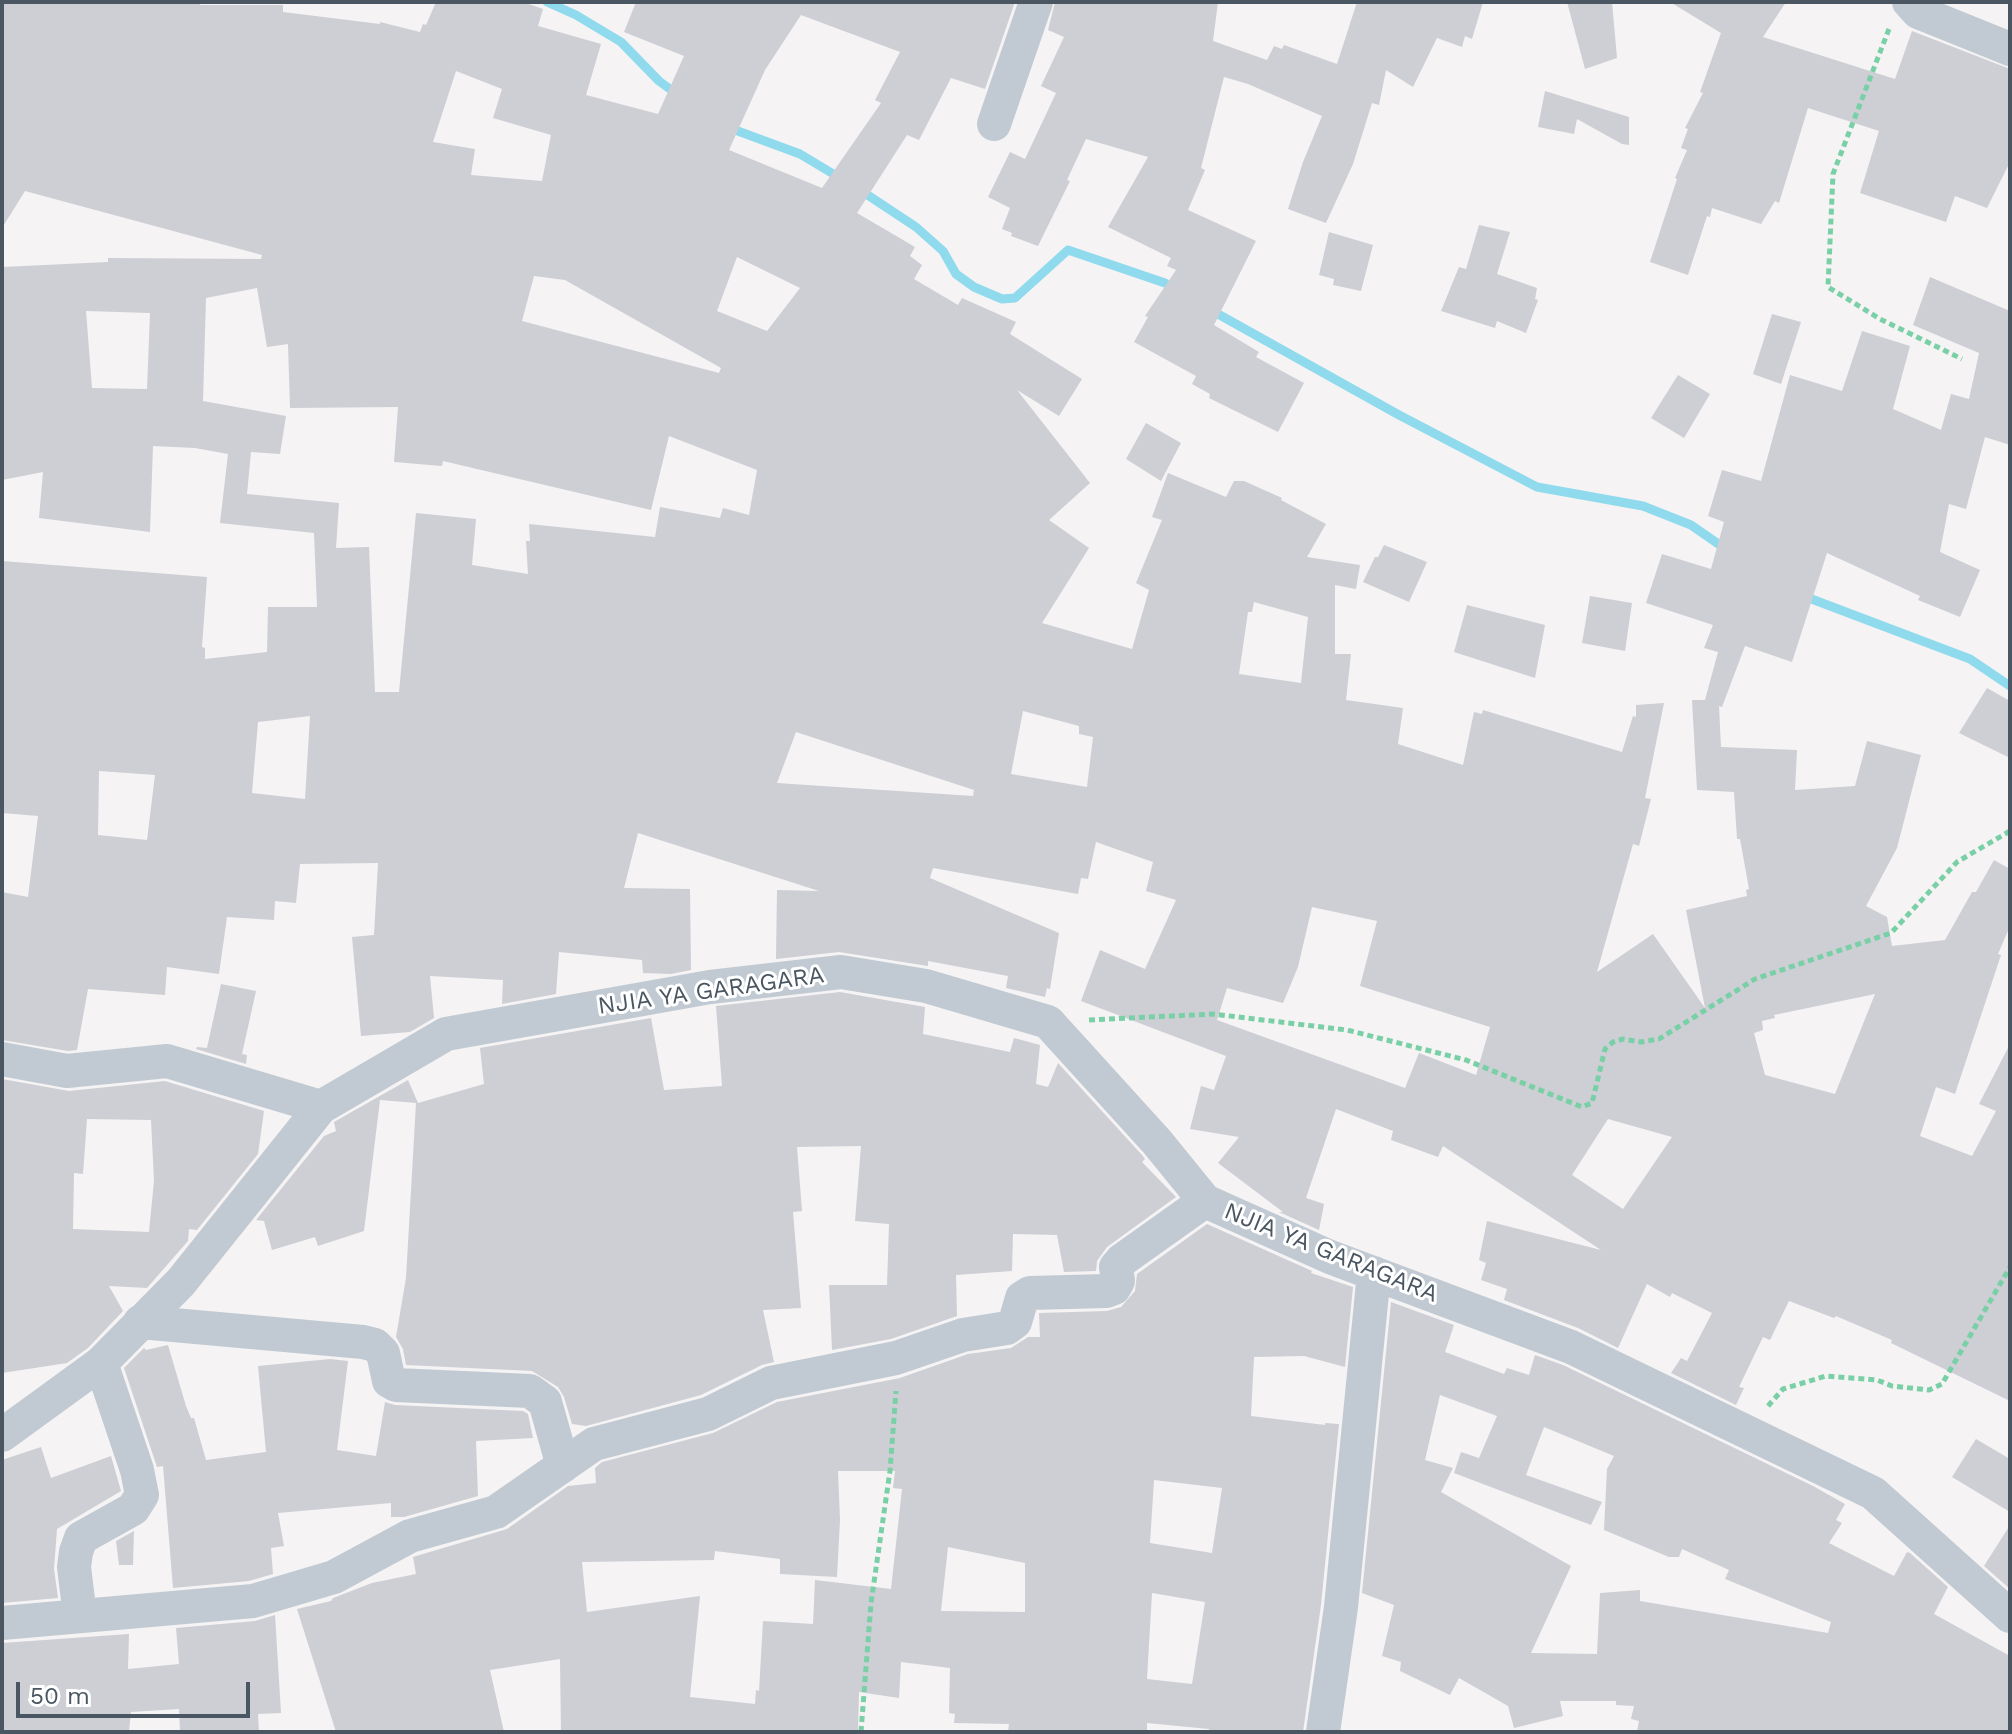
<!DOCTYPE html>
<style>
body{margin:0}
#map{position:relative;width:2012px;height:1734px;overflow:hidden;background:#f5f3f3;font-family:"Work Sans",sans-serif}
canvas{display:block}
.frame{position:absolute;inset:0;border:4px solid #4a5661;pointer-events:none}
.scale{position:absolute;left:16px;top:1682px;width:234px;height:36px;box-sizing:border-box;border:4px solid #4a5661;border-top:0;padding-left:10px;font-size:24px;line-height:28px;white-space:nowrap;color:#4a5661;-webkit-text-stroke:6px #fff;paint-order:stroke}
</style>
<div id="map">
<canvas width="2012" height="1734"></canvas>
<div class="frame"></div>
<div class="scale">50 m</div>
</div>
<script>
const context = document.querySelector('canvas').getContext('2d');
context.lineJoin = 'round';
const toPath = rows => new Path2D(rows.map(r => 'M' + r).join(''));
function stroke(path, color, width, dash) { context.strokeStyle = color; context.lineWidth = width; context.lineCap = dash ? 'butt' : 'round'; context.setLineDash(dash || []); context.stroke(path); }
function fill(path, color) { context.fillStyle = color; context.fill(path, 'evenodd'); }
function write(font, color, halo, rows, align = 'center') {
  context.font = font + ' "Work Sans",sans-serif'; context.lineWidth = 6; context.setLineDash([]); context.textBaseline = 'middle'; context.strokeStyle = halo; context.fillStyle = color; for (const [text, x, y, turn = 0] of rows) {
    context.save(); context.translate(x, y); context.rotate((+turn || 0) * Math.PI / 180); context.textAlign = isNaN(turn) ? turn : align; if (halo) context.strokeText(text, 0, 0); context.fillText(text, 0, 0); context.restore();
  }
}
stroke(toPath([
 [547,2,576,15,621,42,659,81,678,95],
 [727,127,800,154,840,178],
 [860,190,916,227,943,251,956,274,974,287,1002,299,1015,298,1068,250,1165,283,1175,289],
 [1209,309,1399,415,1537,487,1643,506,1691,525,1727,550],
 [1801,595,1970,659,2010,686]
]), '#90daee', 9);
fill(toPath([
 [2,2,201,2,200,5,283,5,283,12,380,24,380,22,420,32,423,24,426,25,436,2,523,2,543,9,538,26,601,44,586,95,658,114,684,56,624,32,636,2,1015,2,985,89,951,78,919,140,907,135,857,213,915,247,910,256,922,265,914,279,958,305,962,298,1016,322,1010,334,1082,379,1059,416,1017,390,1090,483,1049,520,1089,548,1042,623,1132,649,1149,590,1136,583,1162,520,1152,517,1168,473,1226,497,1234,481,1244,481,1282,498,1281,500,1326,524,1307,557,1360,565,1356,589,1335,585,1335,654,1351,654,1346,700,1403,708,1398,744,1463,765,1474,712,1482,714,1483,710,1622,752,1633,716,1636,717,1636,705,1664,703,1645,798,1651,799,1639,846,1633,844,1597,972,1653,934,1705,1008,1686,910,1747,896,1746,890,1749,889,1740,839,1737,839,1734,792,1697,790,1692,700,1705,700,1718,652,1704,648,1713,625,1646,603,1662,554,1711,569,1724,522,1708,516,1722,470,1761,481,1790,375,1842,391,1862,331,1910,346,1893,409,1941,430,1951,394,1969,399,1979,353,1913,325,1930,277,2010,311,2010,445,1985,437,1966,509,1949,504,1940,552,1980,570,1960,617,1918,600,1920,596,1827,553,1792,662,1745,646,1722,707,1719,706,1721,747,1797,750,1795,790,1855,786,1867,741,1921,755,1897,848,1866,906,1887,917,1892,946,1945,940,1972,892,1976,892,1994,860,2010,869,2010,926,1998,954,2001,955,1955,1094,1936,1087,1920,1136,1972,1156,1996,1111,1979,1104,2010,1044,2010,1401,1891,1343,1892,1340,1836,1316,1834,1318,1789,1301,1770,1340,1763,1337,1739,1387,1744,1388,1736,1405,1671,1373,1681,1358,1687,1361,1712,1313,1672,1293,1670,1297,1647,1284,1618,1348,1578,1328,1504,1300,1507,1289,1481,1280,1486,1263,1479,1260,1487,1221,1601,1250,1443,1146,1438,1157,1391,1140,1393,1131,1336,1109,1306,1198,1324,1204,1319,1230,1279,1212,1283,1212,1218,1163,1239,1137,1190,1129,1201,1086,1214,1090,1226,1056,1081,1001,1100,950,1145,969,1176,900,1146,891,1153,862,1096,842,1088,879,1081,878,1078,894,933,868,930,878,1059,933,1050,989,1047,988,1045,997,1006,988,1008,976,928,961,928,966,839,952,776,959,777,890,819,891,638,833,624,888,690,889,691,970,671,974,643,973,642,960,559,952,556,994,502,1004,503,980,430,976,434,1018,410,1032,361,1036,352,937,374,935,378,863,300,864,296,903,275,901,274,920,227,917,219,974,167,967,165,995,88,989,77,1050,68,1051,2,1040,2,892,28,897,38,816,2,813,2,561,207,577,202,647,205,648,205,659,267,652,268,607,317,607,314,533,220,523,228,454,195,448,153,446,150,532,39,518,43,472,2,480,2,267,108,262,108,258,261,259,262,255,25,191,2,228],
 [801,15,900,52,875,100,881,103,822,188,729,150,765,70],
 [456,71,502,89,493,118,551,135,542,181,471,175,475,149,433,142],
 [737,257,800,288,767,331,717,311],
 [534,276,565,280,721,368,719,373,522,321],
 [257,288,267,347,288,344,290,408,398,407,394,462,442,466,443,461,651,510,669,436,757,470,749,515,723,508,720,518,660,507,655,537,529,524,530,541,526,541,528,574,472,565,476,519,416,513,399,692,375,692,369,547,336,548,339,503,247,494,251,452,280,454,286,416,203,401,206,298],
 [86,311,150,313,147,389,92,388],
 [1254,602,1308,617,1301,683,1239,674,1248,612,1252,612],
 [1023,711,1079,726,1079,734,1093,737,1087,787,1011,774],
 [310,716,305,799,252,793,258,722],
 [796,732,974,790,973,796,777,783],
 [99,771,155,775,147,840,98,835],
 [1312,907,1377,921,1360,986,1490,1027,1476,1075,1419,1053,1405,1088,1217,1020,1227,988,1283,1003,1298,967],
 [1875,994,1835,1094,1765,1075,1754,1033,1763,1030,1762,1021,1775,1018,1774,1015],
 [1608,1119,1672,1137,1623,1209,1572,1175],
 [1055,2,1218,2,1213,41,1267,60,1274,46,1282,49,1284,45,1337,64,1357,2,1483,2,1472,39,1465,36,1462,47,1437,38,1413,87,1386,70,1379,105,1372,103,1353,164,1326,223,1288,209,1303,162,1322,116,1248,84,1224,77,1201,168,1205,170,1188,210,1256,241,1214,325,1259,352,1256,357,1304,383,1278,432,1209,398,1210,394,1192,384,1196,376,1134,342,1148,317,1145,316,1176,270,1167,266,1171,258,1108,227,1148,157,1086,139,1067,180,1070,181,1038,246,1011,236,1012,233,1002,229,1010,208,988,197,1010,152,1025,159,1056,93,1041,86,1064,37,1048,30],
 [1567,2,1612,2,1617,58,1585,69],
 [1670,2,1786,2,1763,37,1895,79,1912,31,2010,69,2010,162,1987,208,1955,196,1946,222,1860,193,1879,131,1808,108,1779,203,1775,201,1761,224,1712,208,1710,217,1707,216,1688,275,1650,262,1677,179,1675,178,1687,150,1681,148,1688,129,1685,128,1703,93,1700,92,1721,33],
 [1545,91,1629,117,1629,145,1622,144,1577,119,1574,134,1538,127],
 [1479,225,1510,232,1497,274,1537,288,1535,299,1538,300,1526,333,1497,321,1495,328,1441,311,1459,267,1466,269],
 [1329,232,1373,245,1361,291,1333,285,1334,279,1319,275],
 [1772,314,1801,322,1781,384,1753,374],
 [1678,375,1710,394,1684,438,1651,418],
 [1146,423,1181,443,1161,481,1126,459],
 [1384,545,1427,562,1409,602,1363,582,1375,557,1378,557],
 [1590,596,1632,603,1625,651,1582,643],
 [1467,605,1545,625,1535,678,1454,652],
 [1987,688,2010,701,2010,758,1959,733],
 [221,984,256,991,242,1054,247,1055,246,1064,196,1049,197,1047,207,1048],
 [840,992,925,1007,923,1034,1010,1052,1014,1038,1040,1045,1036,1084,1048,1087,1058,1063,1142,1155,1145,1159,1142,1162,1176,1197,1107,1247,1097,1261,1096,1271,1064,1272,1057,1235,1013,1234,1012,1271,956,1275,957,1316,891,1339,832,1350,829,1285,887,1285,889,1224,855,1221,861,1146,797,1147,802,1211,793,1212,801,1308,763,1310,774,1362,762,1365,701,1395,586,1426,572,1424,564,1397,558,1387,532,1371,406,1365,403,1349,396,1337,406,1278,416,1103,380,1100,364,1231,318,1246,315,1237,272,1250,264,1221,256,1220,324,1136,336,1131,334,1122,408,1080,418,1103,484,1084,480,1048,651,1018,664,1090,722,1086,716,1006],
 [2,1079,69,1091,165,1081,264,1111,258,1154,197,1230,189,1229,188,1241,147,1288,109,1286,123,1311,88,1348,67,1363,2,1373],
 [87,1119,151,1120,154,1181,149,1232,73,1229,74,1173,83,1174],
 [1207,1224,1312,1271,1311,1273,1353,1287,1345,1367,1304,1356,1254,1357,1251,1416,1325,1425,1325,1423,1339,1424,1321,1605,1303,1732,1209,1732,1209,1729,1147,1723,1147,1732,1008,1732,1009,1724,954,1723,955,1714,949,1713,950,1668,901,1662,899,1698,859,1692,858,1732,561,1732,560,1659,490,1670,504,1732,336,1732,297,1609,331,1601,333,1598,372,1583,416,1574,413,1557,507,1529,568,1486,596,1483,595,1468,602,1462,713,1433,777,1402,900,1378,968,1354,1011,1348,1028,1337,1040,1337,1039,1313,1107,1311,1121,1307,1135,1291,1137,1274],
 [838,1471,895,1471,893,1488,902,1489,891,1589,815,1580,813,1624,763,1621,759,1691,756,1690,755,1704,690,1697,700,1596,587,1612,582,1562,714,1560,715,1551,780,1559,780,1574,837,1577,840,1520],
 [1154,1480,1222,1488,1212,1553,1150,1543],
 [948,1547,1025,1563,1025,1612,941,1611],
 [1152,1593,1205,1602,1192,1684,1147,1679],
 [1391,1302,1454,1325,1445,1352,1504,1374,1507,1368,1529,1375,1535,1355,1563,1365,1813,1486,1845,1504,1836,1520,1842,1523,1829,1543,1894,1576,1907,1552,1910,1553,1948,1587,1934,1614,2010,1656,2010,1732,1637,1732,1639,1721,1631,1719,1634,1706,1616,1705,1616,1701,1560,1701,1563,1716,1514,1728,1508,1706,1459,1678,1450,1695,1400,1671,1401,1662,1382,1656,1394,1605,1362,1593],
 [1440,1395,1497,1416,1479,1458,1461,1452,1454,1473,1591,1525,1602,1502,1526,1475,1544,1427,1614,1456,1607,1469,1604,1530,1669,1557,1679,1557,1682,1549,1729,1570,1725,1579,1831,1622,1828,1633,1640,1601,1640,1590,1600,1593,1597,1654,1531,1653,1571,1566,1441,1492,1453,1468,1425,1460],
 [168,1345,186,1406,191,1418,194,1418,206,1460,266,1452,258,1366,330,1359,348,1361,337,1450,376,1456,385,1402,395,1405,523,1411,528,1414,533,1438,476,1441,478,1496,404,1517,391,1517,391,1503,278,1513,284,1546,271,1548,273,1574,249,1581,173,1588,163,1466,157,1467,124,1368,144,1348,146,1350],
 [1976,1439,2010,1459,2010,1512,1952,1477],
 [41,1447,51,1478,111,1456,121,1491,57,1529,54,1569,58,1598,2,1603,2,1460],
 [2010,1525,2010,1589,1984,1566],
 [134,1531,133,1565,119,1565,116,1541],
 [275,1615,281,1713,258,1714,259,1732,180,1732,179,1709,131,1712,129,1732,2,1732,2,1643,129,1634,128,1669,179,1664,176,1628,255,1621]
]), '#cdcfd5');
stroke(toPath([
 [1889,29,1833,174,1828,287,1880,319,1962,359],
 [1089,1020,1213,1014,1347,1030,1466,1060,1582,1107,1592,1103,1605,1049,1613,1042,1623,1039,1641,1042,1659,1039,1755,979,1891,933,1957,862,2010,831],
 [1768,1406,1783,1389,1826,1376,1877,1380,1892,1386,1929,1390,1942,1384,2010,1267],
 [861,1732,871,1603,890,1471,896,1391]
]), '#7ad0a6', 5, [6, 4]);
stroke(toPath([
 [1909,2,1918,12,2010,49],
 [994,124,1036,2],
 [2,1059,67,1071,167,1061,321,1107],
 [140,1322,363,1342,375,1345,383,1353,389,1381,396,1385,530,1391,545,1402,563,1466],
 [2,1435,101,1363,181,1282,321,1107,446,1034,710,987,841,972,926,986,1048,1022,1157,1142,1205,1201,1330,1257,1571,1347,1873,1493,2010,1616],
 [80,1616,74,1567,76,1552,81,1538,133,1509,142,1495,137,1470,101,1363],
 [2,1623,253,1601,334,1577,410,1536,496,1512,594,1444,708,1414,771,1383,896,1358,963,1335,1007,1328,1015,1322,1022,1298,1030,1293,1106,1291,1114,1288,1118,1281,1116,1267,1122,1260,1205,1201],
 [1323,1732,1341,1607,1374,1273]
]), '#c1cad2', 34);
write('24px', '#4a5661', '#fff', [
 ["NJIA YA GARAGARA",711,991,-8],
 ["NJIA YA GARAGARA",1331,1253,22]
]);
</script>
